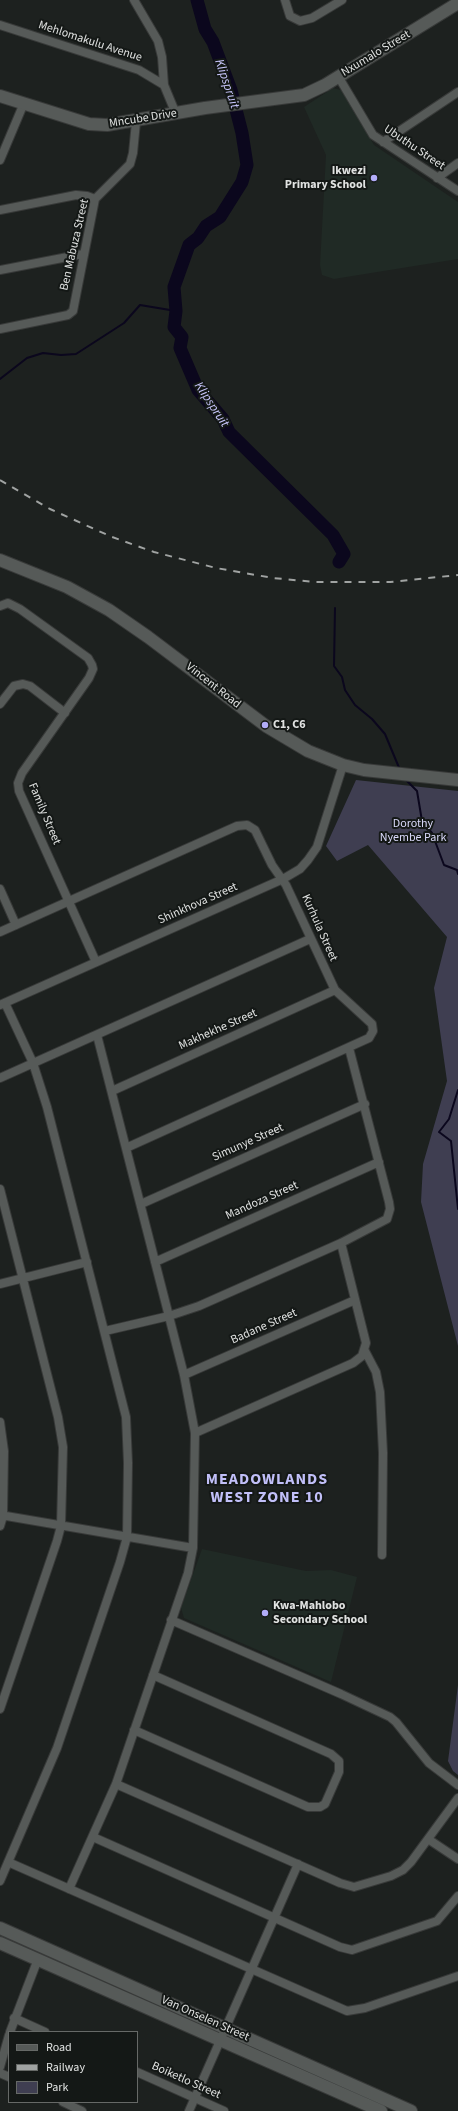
<!DOCTYPE html>
<style>
body{margin:0}
#map{position:relative;width:458px;height:2111px;overflow:hidden;background:#1d211f;font-family:"Source Sans 3",sans-serif}
canvas{display:block}
.legend{position:absolute;left:8px;top:2031px;width:130px;height:72px;box-sizing:border-box;background:#141816;border:1px solid #666967;margin:0;padding:5px 7px;list-style:none;font-size:12px;color:#e0e2e1}
.legend li{display:flex;align-items:center;gap:8px;height:20px}
.legend b{width:20px;border:1px solid #666967}
</style>
<div id="map">
<canvas width="458" height="2111"></canvas>
<ul class="legend">
<li><b style="height:5px;background:#565a58"></b>Road</li>
<li><b style="height:5px;background:#a0a3a2"></b>Railway</li>
<li><b style="height:11px;background:#3f3e51"></b>Park</li>
</ul>
</div>
<script>
const context = document.querySelector('canvas').getContext('2d');
context.lineJoin = 'round';
function fill(path, color) { context.fillStyle = color; context.fill(path, 'evenodd'); }
const toPath = rows => new Path2D(rows.map(r => 'M' + r).join(''));
function stroke(path, color, width, dash) { context.strokeStyle = color; context.lineWidth = width; context.lineCap = dash ? 'butt' : 'round'; context.setLineDash(dash || []); context.stroke(path); }
function write(font, color, halo, rows, align = 'center') {
  context.font = font + ' "Source Sans 3",sans-serif'; context.lineWidth = 4; context.setLineDash([]); context.textBaseline = 'middle'; context.strokeStyle = halo; context.fillStyle = color; for (const [text, x, y, turn = 0] of rows) {
    context.save(); context.translate(x, y); context.rotate((+turn || 0) * Math.PI / 180); context.textAlign = isNaN(turn) ? turn : align; if (halo) context.strokeText(text, 0, 0); context.fillText(text, 0, 0); context.restore();
  }
}
fill(toPath([
 [333,88,341,90,374,145,458,202,458,259,334,279,322,275,320,265,326,155,304,107],
 [202,1549,306,1571,331,1570,357,1577,331,1682,184,1618,181,1608]
]), '#202a25');
fill(toPath([
 [356,780,458,791,458,1346,421,1202,423,1164,447,1081,434,988,447,937,368,845,337,861,326,846],
 [458,1685,458,1775,453,1771,448,1761]
]), '#3f3e51');
stroke(toPath([
 [0,379,27,358,43,353,61,355,76,354,124,323,140,305,176,311],
 [335,608,334,666,342,677,345,690,355,705,372,719,385,734,400,770],
 [405,779,417,791,422,821,432,833,444,865,457,870,458,874],
 [458,1090,449,1119,439,1132,451,1141,458,1209]
]), '#0b071d', 2);
stroke(toPath([
 [197,0,205,29,213,42,231,90,242,133,247,165,242,182,220,217,206,226,198,238,189,245,174,287,176,311,174,327,182,337,180,348,198,390,223,419,229,432,333,535,344,554,339,562]
]), '#0b071d', 13);
const street = toPath([
 [134,0,158,41,162,57,164,85],
 [285,0,290,16,300,21,312,18,342,0],
 [0,25,139,70,164,85,176,114],
 [338,76,373,135,458,191],
 [383,142,458,92],
 [0,160,24,103],
 [437,178,458,163],
 [0,210,76,195,87,196,95,199],
 [0,270,83,254],
 [0,329,68,315,73,311,95,199,130,164,133,153,136,122],
 [0,606,8,603,20,609,88,658,92,665,93,669,89,678,22,773,18,783,19,791,96,962],
 [0,704,14,686,23,684,30,686,65,713],
 [0,889,16,925],
 [0,932,237,826,247,825,255,830,272,865,286,885,335,990,372,1024,373,1031,369,1038,126,1148],
 [0,1005,283,879,300,869,308,860,317,847,343,765],
 [0,1078,310,939],
 [112,1091,335,990],
 [0,1189,58,1417,63,1447,61,1526,57,1541,0,1709],
 [141,1204,365,1104],
 [155,1262,379,1162],
 [0,1284,87,1262],
 [105,1331,169,1316,199,1306,341,1243,387,1219,390,1209,389,1202,349,1048],
 [365,1351,376,1372,380,1392,383,1453,382,1555],
 [184,1375,355,1300],
 [0,1422,4,1451,3,1516,0,1526],
 [195,1433,353,1363,362,1356,366,1343,341,1243],
 [0,1515,193,1548],
 [171,1620,341,1694,390,1717,396,1722,429,1763,458,1785],
 [134,1730,308,1807,320,1807,325,1804,339,1772,339,1761,331,1754,153,1675],
 [116,1784,340,1883,354,1887,391,1876,403,1870,411,1862,458,1798],
 [93,1837,340,1947,352,1950,437,1921,458,1896],
 [428,1839,458,1859],
 [8,1862,347,2011,365,2008,458,1976],
 [0,1881,57,1748,120,1562,127,1537,128,1463,126,1417,47,1107,33,1063,5,1003],
 [69,1889,116,1784,188,1573,193,1548,195,1433,184,1375,97,1035],
 [14,2018,45,2032],
 [10,2032,38,1959],
 [0,2067,9,2035],
 [137,2072,224,2111],
 [0,2073,9,2077],
 [63,2102,82,2111],
 [189,2111,298,1864]
]);
const secondary = toPath([
 [0,96,89,124,107,125,205,108,304,95,325,85,458,3],
 [0,560,67,587,109,610,148,637,266,726,308,751,343,765,364,770,458,780],
 [0,1928,411,2111],
 [0,1943,381,2111]
]);
stroke(street, '#383a39', 10);
stroke(secondary, '#383a39', 14);
stroke(street, '#565a58', 8);
stroke(secondary, '#565a58', 12);
stroke(toPath([
 [0,480,50,509,112,537,154,552,216,568,273,578,315,582,390,582,458,575]
]), '#a0a3a2', 2, [7, 7]);
for (const [x, y, r, color] of [
 [374,178,4,"#b2adf9"],
 [265,725,4,"#b2adf9"],
 [265,1613,4,"#b2adf9"]
]) { const dot = new Path2D(); dot.arc(x, y, r, 0, 2 * Math.PI); context.fillStyle = color; context.fill(dot); stroke(dot, '#141816', 1.5); }
write('12px', '#e0e2e1', '#141816', [
 ["Mehlomakulu Avenue",90,42,18],
 ["Nxumalo Street",376,54,-31],
 ["Mncube Drive",143,119,-9],
 ["Ubuthu Street",414,148,34],
 ["Ben Mabuza Street",75,245,-77],
 ["Vincent Road",213,686,38],
 ["Family Street",44,814,67],
 ["Shinkhova Street",198,904,-24],
 ["Kurhula Street",319,928,66],
 ["Makhekhe Street",218,1030,-24],
 ["Simunye Street",248,1143,-24],
 ["Mandoza Street",262,1201,-24],
 ["Badane Street",264,1327,-24],
 ["Van Onselen Street",205,2019,24],
 ["Boiketlo Street",186,2081,24]
]);
write('bold 12px', '#e0e2e1', '#141816', [
 ["Ikwezi",366,171,"right"],
 ["Primary School",366,185,"right"],
 ["C1, C6",273,725],
 ["Kwa-Mahlobo",273,1606],
 ["Secondary School",273,1620]
], 'left');
write('12px', '#dad9fa', '#141816', [
 ["Dorothy",413,824],
 ["Nyembe Park",413,838]
]);
write('italic 13px', '#c7c5fb', '#141816', [
 ["Klipspruit",226,84,71],
 ["Klipspruit",211,405,56]
]);
context.letterSpacing = '1px';
write('bold 16px', '#c1bff8', '#141816', [
 ["MEADOWLANDS",267,1480],
 ["WEST ZONE 10",267,1498]
]);
context.letterSpacing = '0px';
</script>
